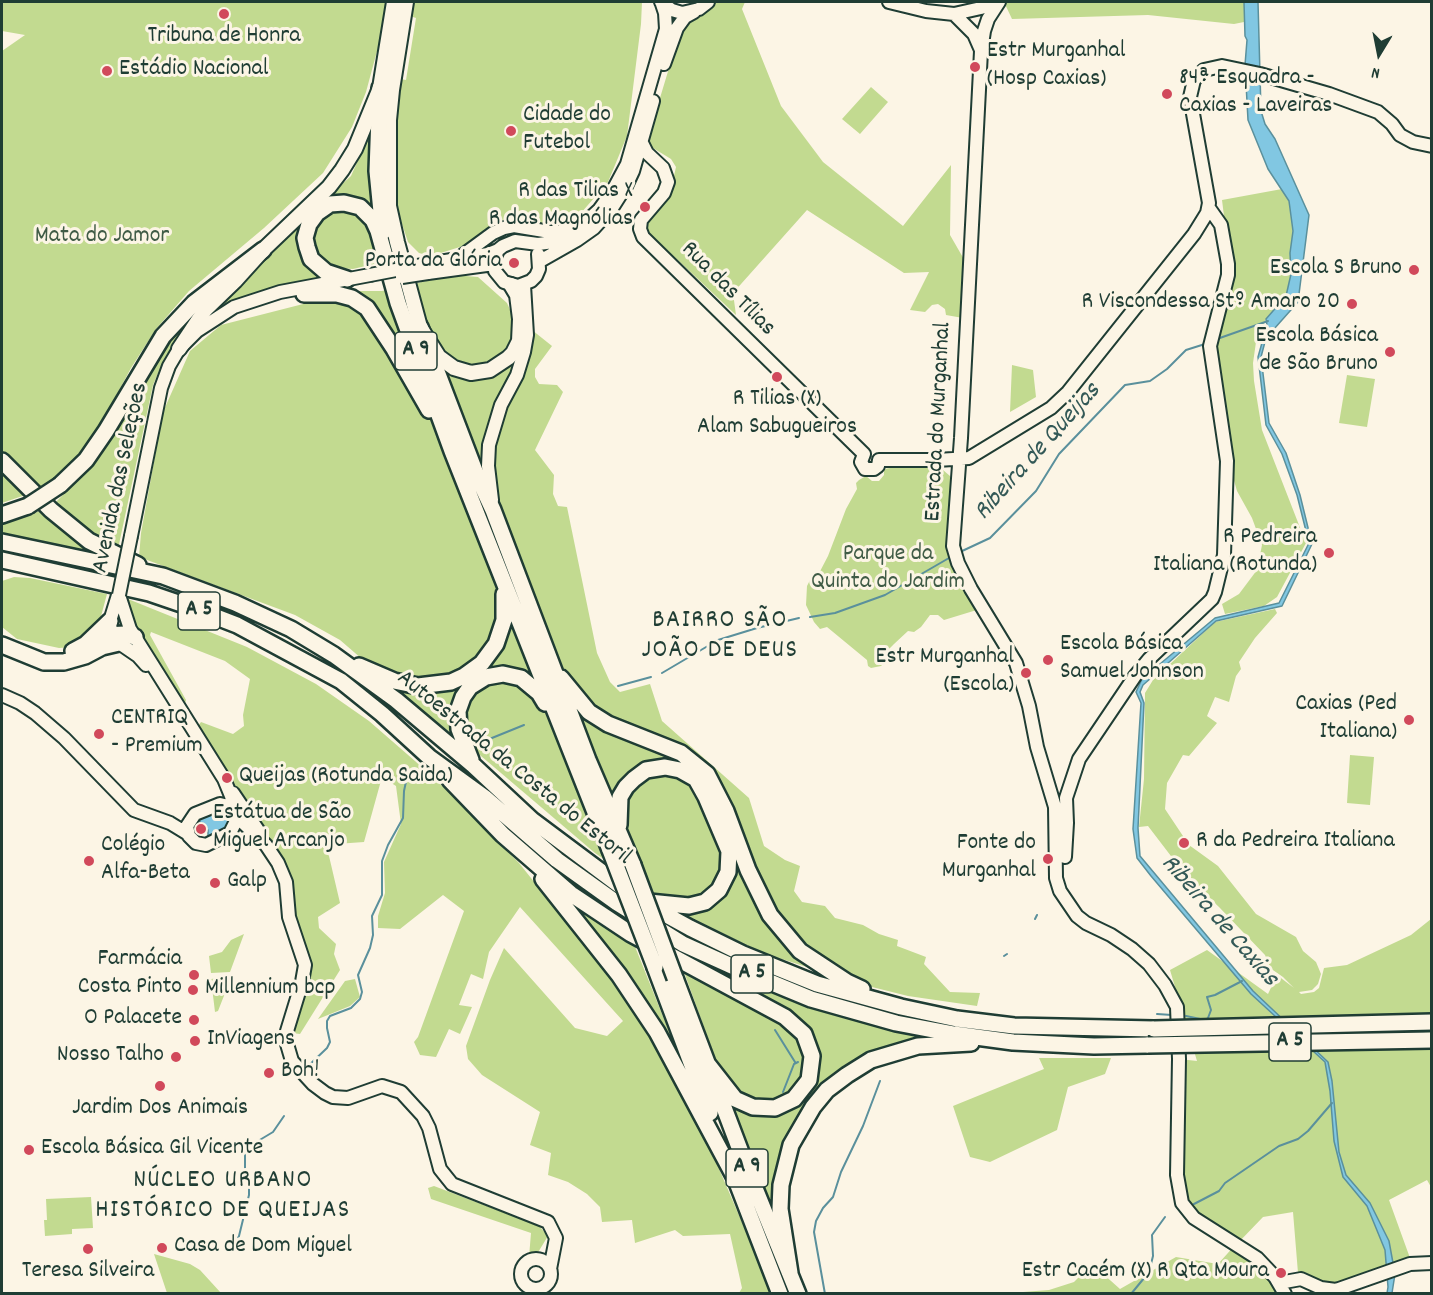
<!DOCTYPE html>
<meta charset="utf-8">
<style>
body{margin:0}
#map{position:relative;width:1433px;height:1295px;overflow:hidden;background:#fcf5e5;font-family:Dekko,sans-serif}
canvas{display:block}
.frame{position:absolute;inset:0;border:3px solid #1f3d34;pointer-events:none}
.north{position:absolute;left:1349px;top:24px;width:60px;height:60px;-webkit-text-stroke:4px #fcf5e5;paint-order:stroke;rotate:190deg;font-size:16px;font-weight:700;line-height:24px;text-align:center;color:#1f3d34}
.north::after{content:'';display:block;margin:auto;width:21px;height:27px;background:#1f3d34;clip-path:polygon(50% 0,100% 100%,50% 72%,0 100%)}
</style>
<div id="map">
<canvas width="1433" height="1295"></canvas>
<div class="frame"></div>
<div class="north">N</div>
</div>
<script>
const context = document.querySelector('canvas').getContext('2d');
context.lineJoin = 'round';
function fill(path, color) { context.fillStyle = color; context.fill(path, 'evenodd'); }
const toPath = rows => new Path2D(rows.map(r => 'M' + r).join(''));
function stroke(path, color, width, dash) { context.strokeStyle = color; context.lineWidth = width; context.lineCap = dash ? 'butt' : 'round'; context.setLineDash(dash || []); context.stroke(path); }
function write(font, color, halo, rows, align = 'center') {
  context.font = font + ' Dekko,sans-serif'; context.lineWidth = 6; context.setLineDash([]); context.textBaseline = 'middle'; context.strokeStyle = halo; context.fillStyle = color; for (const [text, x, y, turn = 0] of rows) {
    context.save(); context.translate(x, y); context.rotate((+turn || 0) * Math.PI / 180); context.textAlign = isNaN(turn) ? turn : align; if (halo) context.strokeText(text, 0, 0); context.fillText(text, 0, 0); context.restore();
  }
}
fill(toPath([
 [2,2,388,2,383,29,366,92,352,127,323,173,264,228,189,291,156,329,131,368,94,437,69,466,40,490,2,503,2,51,25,35,2,31],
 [412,2,642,2,641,24,627,136,608,182,581,213,557,230,508,232,431,256,419,253,408,242,399,215,393,161,400,79,406,80,416,18,410,16],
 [713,2,745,2,742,9,781,106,823,162,903,226,951,165,950,235,965,261,963,318,946,315,945,309,938,304,932,305,925,312,910,310,929,272,904,273,807,210,733,293,736,315,647,231,644,226,671,189,676,167,671,159,653,148,647,141,682,25,703,13],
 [1004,2,1244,2,1244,22,1234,24,1148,15,1012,19],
 [871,87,888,102,860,134,842,119],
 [372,129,375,212,330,199,300,251,305,264,324,278,218,306,271,249,351,176],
 [1282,189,1289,201,1293,231,1290,253,1291,274,1286,296,1266,319,1256,342,1253,363,1254,381,1262,430,1306,543,1277,597,1264,606,1225,614,1222,604,1239,594,1257,570,1262,545,1252,518,1237,491,1231,470,1213,347,1231,272,1222,200],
 [343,211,363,215,373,232,378,255,378,263,353,269,336,268,315,254,311,239,315,223,328,212],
 [453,275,478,277,507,303,512,314,552,346,535,369,535,377,539,384,557,385,563,392,535,450,554,475,553,494,558,506,567,507,597,653,610,682,620,692,650,684,662,721,749,798,764,846,785,860,800,866,794,891,802,902,825,906,835,918,863,925,879,934,898,940,897,946,926,957,924,964,950,992,980,993,977,1006,908,996,860,984,763,953,683,914,595,853,481,756,421,710,340,640,295,615,139,557,141,533,163,412,190,351,221,325,354,291,382,291],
 [198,307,164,359,153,385,118,549,86,533,54,504,85,472,122,419,153,361,180,326],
 [1012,365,1033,370,1036,397,1010,412],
 [1347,375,1375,379,1367,427,1339,423],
 [936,467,943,470,950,476,951,483,947,542,980,609,944,620,938,615,930,615,921,627,914,632,908,631,894,644,880,658,883,664,881,666,871,668,868,666,867,660,827,627,820,629,814,622,806,605,807,586,810,580,816,579,828,556,846,509,857,489,856,483,859,480,866,476,872,481,879,481,884,475,884,469,890,468],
 [43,510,95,553,2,533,2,524],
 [14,577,30,578,107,594,100,620,73,647,59,648,17,639,2,627,2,581],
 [128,599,247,647,316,684,369,721,415,761,451,794,519,863,635,1008,686,1092,744,1227,770,1293,739,1293,742,1288,730,1234,683,1236,675,1230,635,1243,632,1220,602,1222,600,1207,587,1194,568,1182,548,1175,551,1153,530,1145,540,1112,482,1075,468,1059,466,1046,490,980,504,948,575,1028,607,1036,623,1021,520,907,489,952,483,979,471,974,459,1005,472,1007,460,1034,449,1029,436,1057,420,1055,414,1042,418,1037,464,911,443,895,400,929,378,928,378,916,385,893,384,862,401,824,396,786,382,777,364,842,322,845,329,856,340,903,318,917,319,928,336,944,334,954,340,970,300,1034,292,1033,306,983,290,876,257,815,233,783,198,726,201,722,233,734,244,726,243,715,250,679,225,661,151,632,150,635,186,700,185,704,134,625,126,609],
 [1275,609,1277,613,1255,638,1239,662,1241,669,1236,676,1229,702,1215,697,1207,716,1217,723,1189,756,1183,755,1167,783,1165,809,1189,845,1218,866,1256,914,1296,937,1303,951,1316,962,1321,974,1318,984,1312,990,1299,992,1301,994,1314,992,1319,988,1324,968,1347,965,1411,935,1431,919,1431,1187,1427,1180,1389,1200,1410,1258,1340,1284,1327,1285,1298,1273,1293,1212,1263,1217,1237,1244,1283,1293,997,1294,1049,1290,1074,1282,1092,1264,1120,1289,1176,1257,1218,1264,1236,1244,1182,1203,1179,1059,1197,1061,1170,970,1207,950,1268,994,1277,975,1294,988,1283,977,1270,968,1265,955,1219,907,1187,877,1148,826,1139,827,1144,779,1145,693,1153,680,1215,622],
 [1350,755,1374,757,1370,805,1347,803],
 [568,900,634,944,694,1094],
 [244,934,230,972,211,973,209,956,222,952,231,940],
 [683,969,724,974,881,1028,939,1040,880,1051,843,1066,816,1092,789,1131,775,1180,776,1228],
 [228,977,229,983,218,1011,215,1012,211,979],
 [355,979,360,997,350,1006,318,1019,345,981],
 [1039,1058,1111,1058,1105,1074,1068,1087,1057,1130,990,1162,970,1157,953,1106,1044,1069],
 [434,1186,539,1226,548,1236,537,1254,529,1257,531,1233,431,1199,428,1188],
 [91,1197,93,1228,72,1229,72,1234,45,1236,44,1220,47,1220,46,1199],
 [154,1254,190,1264,200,1270,221,1293,167,1293]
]), '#c2da90');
const water = toPath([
 [1244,2,1258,2,1261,111,1265,124,1275,139,1309,215,1298,302,1266,338,1261,357,1269,423,1286,453,1300,495,1312,544,1282,606,1216,621,1143,685,1140,692,1144,703,1138,828,1140,856,1253,991,1328,1062,1332,1081,1339,1152,1346,1175,1370,1203,1389,1241,1395,1274,1392,1293,1387,1293,1388,1287,1385,1250,1367,1206,1343,1177,1334,1141,1330,1091,1325,1062,1251,994,1151,876,1137,858,1133,829,1141,703,1136,692,1142,679,1215,618,1279,603,1309,543,1297,495,1282,454,1266,425,1258,357,1267,325,1266,319,1286,296,1291,274,1290,253,1293,231,1289,201,1268,169,1248,120,1245,65,1247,40,1245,36,1244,2],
 [219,810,228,813,231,818,229,828,208,838,208,830,204,829,205,827,201,824,199,819,219,810]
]);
fill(water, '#81c7e2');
stroke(water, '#5a909c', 1.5);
stroke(toPath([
 [1217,339,1268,321],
 [960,552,990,538,1036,491,1059,454,1125,385,1150,381,1167,369,1186,350,1205,344],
 [810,617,835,613,885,595,949,558],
 [662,673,718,640,757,628,799,618],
 [618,686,651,677],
 [487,740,524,725],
 [1035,919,1037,915],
 [1004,956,1007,954],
 [1157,1014,1172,1015],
 [1186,1016,1205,1020,1208,1018,1211,1010,1207,997,1215,995,1242,981],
 [775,1030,795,1062],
 [305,1069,327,1048,330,1042,327,1028,327,1021,330,1016,351,1008,360,999,362,992,358,975,370,948,373,935,372,916,382,895,382,861,388,845,403,818,404,791,407,777,413,772],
 [783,1092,794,1064,798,1062],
 [1194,1204,1219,1191,1225,1183,1279,1146,1298,1139,1308,1131,1332,1103],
 [233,1249,239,1236,249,1195,249,1186,245,1175,245,1154,248,1147,273,1132,284,1116],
 [825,1294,814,1232,816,1221,823,1208,833,1197,841,1172,863,1126,880,1081],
 [1131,1294,1149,1272,1153,1256,1152,1235,1165,1217]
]), '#5a909c', 2);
const secondary = toPath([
 [661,2,672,10,682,13,699,9,708,2],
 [889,2,926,11,954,14,981,8,995,2],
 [999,2,988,19,984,31,981,51,961,438,953,546,958,563,971,589,1016,663,1029,706,1037,747,1055,807,1056,878,1060,891,1077,916,1086,923,1111,935,1132,949,1149,964,1165,985,1177,1007,1179,1059,1177,1175,1182,1203,1194,1218,1257,1258,1275,1277,1285,1294],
 [954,14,974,34,981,50],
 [664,64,677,28,685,17,694,12],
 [642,143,647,153,663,168,668,182,664,193,641,220,640,229,643,237,864,454],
 [498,250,495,257,495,271,504,282,518,286,531,281,536,276,539,269,538,254],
 [463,255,493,233,504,228,514,226,550,232,559,232,571,228],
 [540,261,577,240,594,228,612,208,626,186,633,171,653,101],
 [427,264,488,254,498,250,503,246,515,241,538,244,554,242,576,231,599,210,612,192,627,164,666,29,665,13,662,4],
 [428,273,494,264],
 [864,454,861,462,865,469,874,469,878,466,879,460],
 [879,460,937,460,969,458,1051,408,1068,392,1194,234,1207,213,1209,203,1190,97,1194,80,1204,70,1222,66,1260,74,1329,94,1378,112,1392,124,1400,135,1413,142,1432,146],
 [492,500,488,466,489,445,501,405,517,375,524,352,527,335,524,285],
 [131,536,161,388,169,366,179,349,197,331,234,307,280,292,370,275],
 [118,595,110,621,111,634,119,643,138,656,146,665],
 [119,595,130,629,224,779,231,796,237,819,230,833,206,845,196,843,189,836,187,826,195,814,220,804,228,806,234,812],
 [2,695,20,703,35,713,64,738,134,810,170,823,188,834],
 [233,793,260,833],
 [236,816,266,845,278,863,286,882,289,917,305,965,302,982,287,1031,287,1044,292,1061,313,1084,325,1093,333,1097,348,1098,382,1086,401,1092,423,1116,429,1128,440,1169,452,1184,548,1222,556,1238,550,1269],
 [1065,857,1067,823,1066,798,1079,759,1135,676,1149,659,1212,599,1215,592,1224,555,1227,461,1210,346,1228,275,1228,264,1221,225,1209,208],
 '521 1274a15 15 0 1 1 30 0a15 15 0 1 1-30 0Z',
 [1279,1283,1301,1279,1321,1288,1336,1290,1410,1264,1432,1263]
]);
const primary = toPath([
 [406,2,392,90,389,120,389,206,397,242,420,327,439,357,454,368,471,373,490,370,508,358,513,353,519,341,520,319,517,295,511,285],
 [179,349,205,310,235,281,263,250,329,187,342,170,355,149,380,88,394,2]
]);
const highway = toPath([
 [380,88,377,171,383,232],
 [347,279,326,272,311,259,307,247,305,238,309,224,317,213,330,204,344,203,360,207,373,220,378,231,398,303,452,451,610,850],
 [304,294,337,294,352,298,367,308,394,349,429,410],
 [420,327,475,471,493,510,588,760,633,865],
 [2,461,51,510,89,541,138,565],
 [60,485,86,460,106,431,163,336,194,303,263,250],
 [2,515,28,506],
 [2,542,163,576,235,603,291,629,334,655,396,700,473,765,532,820,639,900,690,928,743,954,817,984,901,1007,957,1019,1014,1026,1154,1029],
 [2,560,149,593,193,608,237,625,341,681,382,714,429,757,484,797,557,860,617,903,683,944,736,968,811,999,896,1023,954,1034,1013,1042,1094,1046,1148,1045],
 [105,635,125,634,135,637],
 [2,645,44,662,64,662,85,656,102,647,119,643],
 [73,651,86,644,110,621],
 [359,666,394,681,418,686,451,682,464,676,482,663,496,644,504,620,504,594],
 [561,678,589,712,608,724,681,753,707,774,726,811,748,870,770,915,800,951,847,982,862,989],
 [471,760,459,729,458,711,463,697,470,687,486,677,503,674,521,678,539,693,545,703],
 [450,780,503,835,571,894,631,934,785,1017,804,1034,812,1056,809,1080,794,1099,775,1108,753,1107,735,1099,706,1062],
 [619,825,620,797,626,787,634,779,646,770,665,767,680,770,696,779,706,797,729,851,728,872,719,890,705,902,689,906,649,902],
 [543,879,619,975,657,1032,734,1176],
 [655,967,710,1113],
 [675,978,748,1171,798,1294],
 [731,1167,780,1294],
 [790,1273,780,1209,781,1185,791,1145,813,1107,827,1090,847,1075,871,1060,918,1046,971,1043]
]);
stroke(secondary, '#1f3d34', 16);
stroke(primary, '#1f3d34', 18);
stroke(highway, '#1f3d34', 20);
stroke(secondary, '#fcf5e5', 12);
stroke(primary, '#fcf5e5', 14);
stroke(highway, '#fcf5e5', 15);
const secondaryBridge = toPath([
 [370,275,427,264],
 [402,277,428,273],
 [119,595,131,536]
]);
const highwayBridge = toPath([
 [28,506,60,485],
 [610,850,655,967],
 [633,865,675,978],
 [1154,1029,1432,1022],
 [1148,1045,1432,1040]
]);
stroke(secondaryBridge, '#1f3d34', 16, []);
stroke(highwayBridge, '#1f3d34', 20, []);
stroke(secondaryBridge, '#fcf5e5', 12);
stroke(highwayBridge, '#fcf5e5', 15);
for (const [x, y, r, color] of [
 [224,14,6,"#d1495b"],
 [975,67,6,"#d1495b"],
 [107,71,6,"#d1495b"],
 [1167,94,6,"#d1495b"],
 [511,131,6,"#d1495b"],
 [645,207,6,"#d1495b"],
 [514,263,6,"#d1495b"],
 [1414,270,6,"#d1495b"],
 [1352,304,6,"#d1495b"],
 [1390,352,6,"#d1495b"],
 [777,377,6,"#d1495b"],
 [1329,553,6,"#d1495b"],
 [1048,660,6,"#d1495b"],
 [1026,673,6,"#d1495b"],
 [1409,720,6,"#d1495b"],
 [99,734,6,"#d1495b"],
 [227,778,6,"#d1495b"],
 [201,829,6,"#d1495b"],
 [1184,843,6,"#d1495b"],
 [1048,859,6,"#d1495b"],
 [89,861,6,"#d1495b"],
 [215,883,6,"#d1495b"],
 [194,975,6,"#d1495b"],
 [193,990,6,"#d1495b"],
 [194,1020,6,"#d1495b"],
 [195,1041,6,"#d1495b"],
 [176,1057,6,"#d1495b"],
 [269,1073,6,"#d1495b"],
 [160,1086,6,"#d1495b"],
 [29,1150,6,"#d1495b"],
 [162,1248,6,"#d1495b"],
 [88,1249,6,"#d1495b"],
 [1281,1273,6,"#d1495b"]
]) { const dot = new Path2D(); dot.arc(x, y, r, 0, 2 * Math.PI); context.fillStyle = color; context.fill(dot); stroke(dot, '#fcf5e5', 2); }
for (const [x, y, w] of [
 [416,351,42],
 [199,611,42],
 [752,974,42],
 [1290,1042,42],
 [747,1168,42]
]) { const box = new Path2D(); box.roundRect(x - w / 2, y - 19, w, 38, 4.5); context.fillStyle = '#fcf5e5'; context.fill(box); stroke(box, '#1f3d34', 1.5); }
write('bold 22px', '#1f3d34', null, [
 ["A 9",416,351],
 ["A 5",199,611],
 ["A 5",752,974],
 ["A 5",1290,1042],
 ["A 9",747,1168]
]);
write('24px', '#1f3d34', '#fcf5e5', [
 ["Tribuna de Honra",224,38,"center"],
 ["Estr Murganhal",987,53],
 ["(Hosp Caxias)",987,81],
 ["Estádio Nacional",119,71],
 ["84ª Esquadra -",1179,80],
 ["Caxias - Laveiras",1179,108],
 ["Cidade do",523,117],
 ["Futebol",523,145],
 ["R das Tilias X",633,193,"right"],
 ["R das Magnólias",633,221,"right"],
 ["Porta da Glória",502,263,"right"],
 ["Escola S Bruno",1402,270,"right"],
 ["R Viscondessa Stº Amaro 20",1340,304,"right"],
 ["Escola Básica",1378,338,"right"],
 ["de São Bruno",1378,366,"right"],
 ["R Tilias (X)",777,401,"center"],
 ["Alam Sabugueiros",777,429,"center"],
 ["R Pedreira",1317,539,"right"],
 ["Italiana (Rotunda)",1317,567,"right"],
 ["Escola Básica",1060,646],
 ["Samuel Johnson",1060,674],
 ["Estr Murganhal",1014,659,"right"],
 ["(Escola)",1014,687,"right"],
 ["Caxias (Ped",1397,706,"right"],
 ["Italiana)",1397,734,"right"],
 ["CENTRIQ",111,720],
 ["- Premium",111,748],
 ["Queijas (Rotunda Saida)",239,778],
 ["Estátua de São",213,815],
 ["Miguel Arcanjo",213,843],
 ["R da Pedreira Italiana",1196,843],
 ["Fonte do",1036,845,"right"],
 ["Murganhal",1036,873,"right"],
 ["Colégio",101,847],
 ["Alfa-Beta",101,875],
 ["Galp",227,883],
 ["Farmácia",182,961,"right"],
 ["Costa Pinto",182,989,"right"],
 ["Millennium bcp",205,990],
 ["O Palacete",182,1020,"right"],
 ["InViagens",207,1041],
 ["Nosso Talho",164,1057,"right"],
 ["Boh!",281,1073],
 ["Jardim Dos Animais",160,1110,"center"],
 ["Escola Básica Gil Vicente",41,1150],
 ["Casa de Dom Miguel",174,1248],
 ["Teresa Silveira",88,1273,"center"],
 ["Estr Cacém (X) R Qta Moura",1269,1273,"right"]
], 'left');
write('24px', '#405c46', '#fcf5e5', [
 ["Mata do Jamor",102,238],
 ["Parque da",888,556],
 ["Quinta do Jardim",888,584]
]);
write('24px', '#1f3d34', '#fcf5e5', [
 ["Rua das Tílias",727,290,45],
 ["Estrada do Murganhal",940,422,-87],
 ["Avenida das Seleções",122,478,-78],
 ["Autoestrada da Costa do Estoril",513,769,39]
]);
write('italic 26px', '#335957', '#fcf5e5', [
 ["Ribeira de Queijas",1039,453,-48],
 ["Ribeira de Caxias",1218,922,49]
]);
context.letterSpacing = '1.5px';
write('26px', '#1f3d34', '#fcf5e5', [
 ["BAIRRO SÃO",720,622],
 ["JOÃO DE DEUS",720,652],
 ["NÚCLEO URBANO",223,1182],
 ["HISTÓRICO DE QUEIJAS",223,1212]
]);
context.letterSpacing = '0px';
</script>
